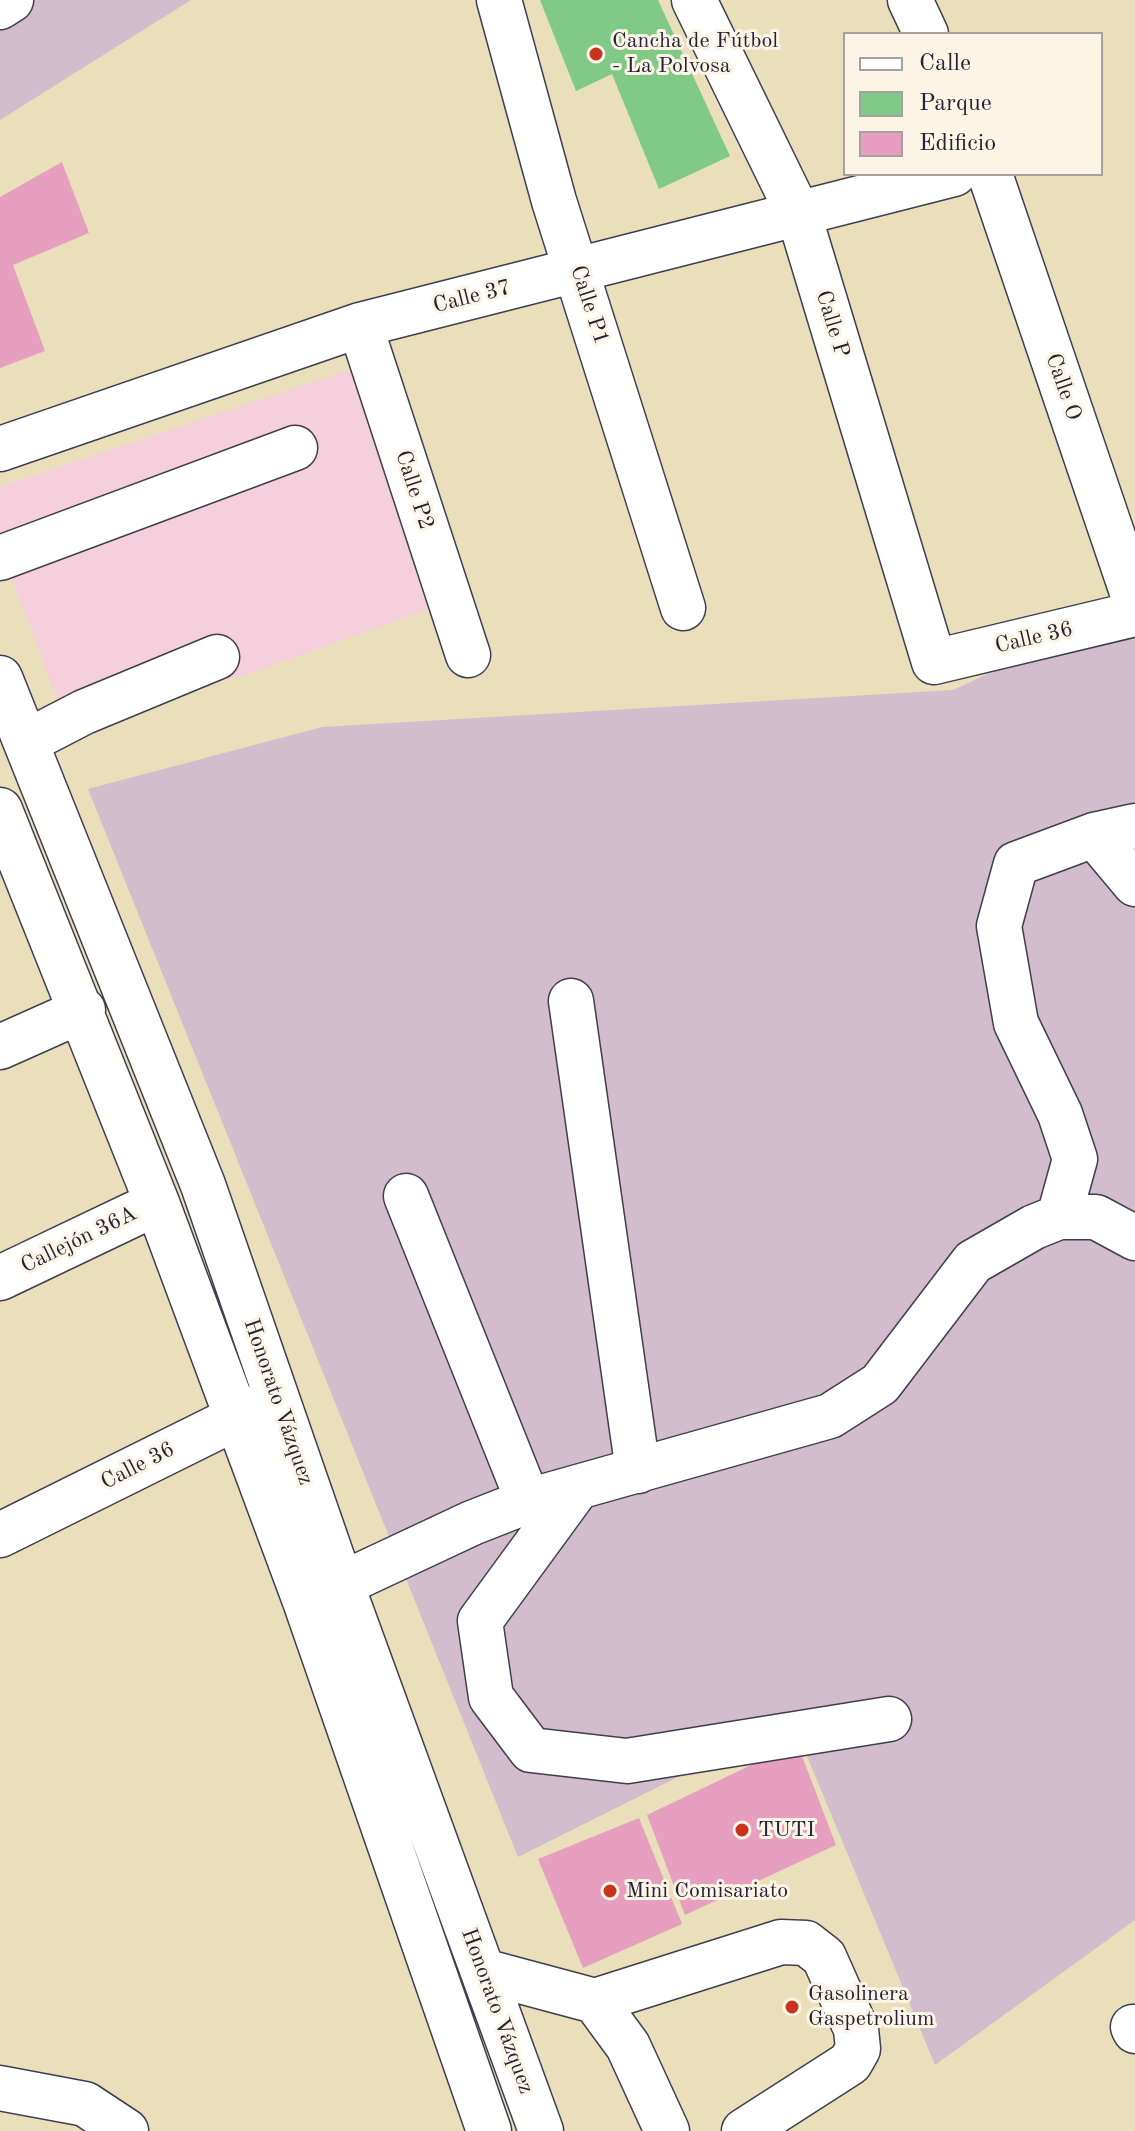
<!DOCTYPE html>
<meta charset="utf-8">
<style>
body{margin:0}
#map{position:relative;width:1135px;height:2131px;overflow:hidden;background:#e9e0bb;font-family:"Old Standard TT",serif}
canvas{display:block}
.legend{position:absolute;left:843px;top:32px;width:260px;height:144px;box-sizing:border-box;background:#fcf5e5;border:2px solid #a5a1a1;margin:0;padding:10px 14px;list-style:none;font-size:24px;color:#22223b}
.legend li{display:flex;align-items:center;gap:16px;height:40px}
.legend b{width:40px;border:2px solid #a5a1a1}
</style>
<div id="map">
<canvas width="1135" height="2131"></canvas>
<ul class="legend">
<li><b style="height:10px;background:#fff"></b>Calle</li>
<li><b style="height:22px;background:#80c986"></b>Parque</li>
<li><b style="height:22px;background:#e79fbf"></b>Edificio</li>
</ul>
</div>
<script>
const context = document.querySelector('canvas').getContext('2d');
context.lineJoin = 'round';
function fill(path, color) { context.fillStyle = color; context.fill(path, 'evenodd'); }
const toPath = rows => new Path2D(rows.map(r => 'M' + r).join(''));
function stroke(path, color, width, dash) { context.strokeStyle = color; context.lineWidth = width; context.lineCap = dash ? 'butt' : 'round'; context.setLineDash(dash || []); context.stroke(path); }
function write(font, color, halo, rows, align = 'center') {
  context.font = font + ' "Old Standard TT",serif'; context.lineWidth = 6; context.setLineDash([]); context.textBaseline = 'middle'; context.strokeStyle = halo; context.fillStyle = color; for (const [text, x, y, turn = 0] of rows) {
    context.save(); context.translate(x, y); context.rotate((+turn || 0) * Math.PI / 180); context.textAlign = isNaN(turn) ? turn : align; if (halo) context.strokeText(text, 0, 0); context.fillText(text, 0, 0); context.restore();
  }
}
fill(toPath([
 [355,368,429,609,246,675,62,713,0,546,0,487]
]), '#f5cfdb');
fill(toPath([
 [0,0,191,0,0,120],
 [1135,605,1135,1920,935,2065,792,1720,518,1857,88,789,322,727,953,690]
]), '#d1bdcc');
fill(toPath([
 [540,0,658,0,730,156,659,189,612,74,576,91]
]), '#80c986');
fill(toPath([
 [62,162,89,233,13,265,45,351,0,368,0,197],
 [797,1743,836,1845,685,1915,647,1815],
 [639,1818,682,1924,583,1968,538,1859]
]), '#e79fbf');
const minor = toPath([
 [499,0,554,201,683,608],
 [694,0,799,215,934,662,1135,614],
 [910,0,926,34],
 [0,7,11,0],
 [990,174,1135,601],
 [360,325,468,655],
 [0,449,360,325,954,174],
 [0,558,295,448],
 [0,678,203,1185,342,1586,541,2131],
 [26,742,84,712,217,657],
 [0,810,157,1203,305,1601,489,2131],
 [1094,835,1135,884],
 [571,1001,638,1471],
 [0,1047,83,1010],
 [406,1196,528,1501],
 [1059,1217,1075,1159,1060,1114,1016,1023,999,926,1016,864,1094,835,1135,826],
 [0,1278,157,1203],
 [578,1487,480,1621,491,1697,531,1750,627,1761,889,1719],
 [0,1535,260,1406],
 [314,1597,472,1523,528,1501,830,1416,880,1384,973,1262,1034,1227,1059,1217,1096,1217,1135,1238],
 [483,1971,595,2001,628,2046,667,2131],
 [595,2001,781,1942,806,1943,824,1957,856,2029,858,2049,850,2063,744,2131],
 [1133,2027,1135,2031],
 [0,2088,85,2104,126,2131]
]);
stroke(minor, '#403e4e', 47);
stroke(minor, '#fff', 44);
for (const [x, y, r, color] of [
 [596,54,8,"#c8321e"],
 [742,1830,8,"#c8321e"],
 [610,1891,8,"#c8321e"],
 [792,2007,8,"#c8321e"]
]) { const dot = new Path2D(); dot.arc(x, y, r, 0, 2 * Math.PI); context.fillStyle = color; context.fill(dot); stroke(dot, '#fcf5e5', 3); }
write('22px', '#22223b', '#fcf5e5', [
 ["Cancha de Fútbol",612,41],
 ["- La Polvosa",612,66],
 ["TUTI",758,1830],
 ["Mini Comisariato",626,1891],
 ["Gasolinera",808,1994],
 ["Gaspetrolium",808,2019]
], 'left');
write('22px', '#22223b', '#fcf5e5', [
 ["Calle 37",472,297,-14],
 ["Calle P1",589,305,72],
 ["Calle P",832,324,73],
 ["Calle O",1063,387,71],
 ["Calle P2",414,490,72],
 ["Calle 36",1034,638,-13],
 ["Callejón 36A",79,1240,-26],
 ["Honorato Vázquez",278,1402,71],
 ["Calle 36",138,1466,-27],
 ["Honorato Vázquez",497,2011,70]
]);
</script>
